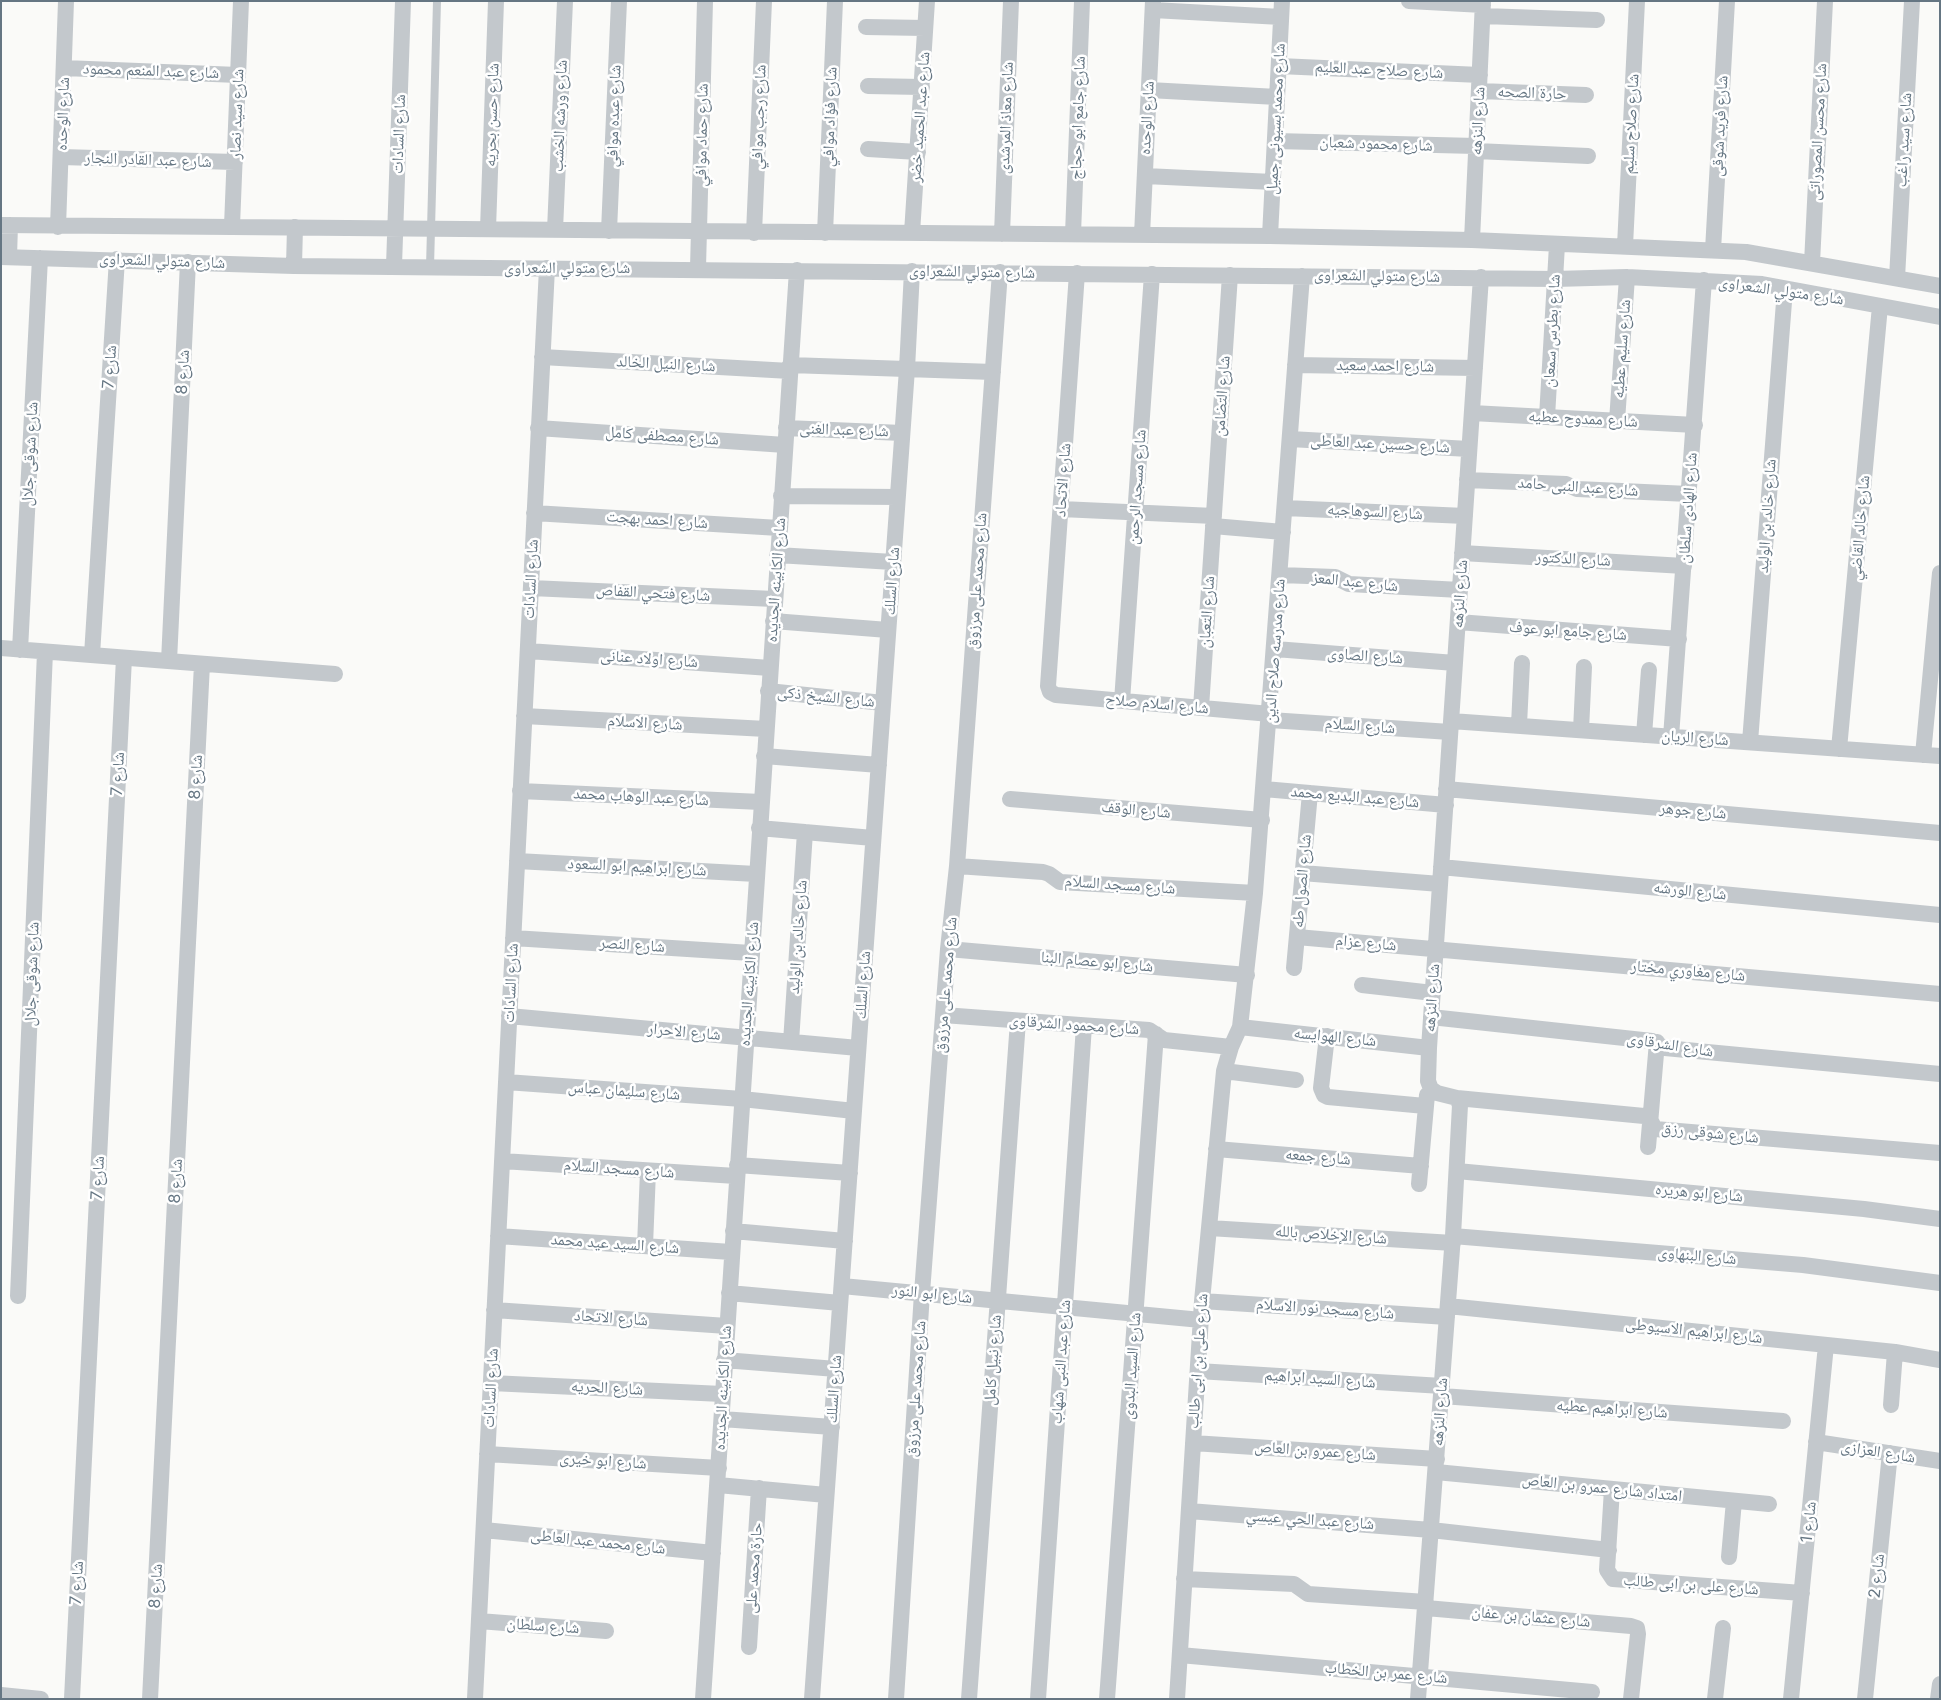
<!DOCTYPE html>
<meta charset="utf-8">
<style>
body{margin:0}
#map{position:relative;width:1941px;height:1700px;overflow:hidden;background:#fafaf8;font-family:Inter,sans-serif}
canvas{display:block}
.frame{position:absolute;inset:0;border:2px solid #657683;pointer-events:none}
</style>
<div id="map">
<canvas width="1941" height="1700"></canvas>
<div class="frame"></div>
</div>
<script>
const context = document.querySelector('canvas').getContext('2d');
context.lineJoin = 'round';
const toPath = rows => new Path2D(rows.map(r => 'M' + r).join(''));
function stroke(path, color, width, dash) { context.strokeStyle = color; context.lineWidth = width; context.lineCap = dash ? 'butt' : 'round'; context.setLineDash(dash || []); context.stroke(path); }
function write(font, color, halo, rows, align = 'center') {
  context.font = font + ' Inter,"Noto Naskh Arabic",sans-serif'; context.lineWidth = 5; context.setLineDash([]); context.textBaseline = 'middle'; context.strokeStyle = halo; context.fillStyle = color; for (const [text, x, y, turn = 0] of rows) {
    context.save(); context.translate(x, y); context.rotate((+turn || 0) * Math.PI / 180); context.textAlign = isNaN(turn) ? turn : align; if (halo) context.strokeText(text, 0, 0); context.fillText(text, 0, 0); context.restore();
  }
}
stroke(toPath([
 [430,267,437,1]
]), '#c3c8cc', 8);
stroke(toPath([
 [1409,1,1483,5],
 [1153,10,1281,17],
 [1483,16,1597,20],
 [866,27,925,28],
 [1279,66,1480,75],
 [64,68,238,75],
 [868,86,922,87],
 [1149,90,1277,97],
 [1479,91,1586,95],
 [1275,141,1476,146],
 [868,149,918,152],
 [1476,151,1588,156],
 [61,157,235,162],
 [1145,176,1273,182],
 [1,225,1270,236,1472,240,1746,252,1940,286],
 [232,226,241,1],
 [58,227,66,1],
 [488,229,496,1],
 [555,230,565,1],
 [609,231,619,1],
 [754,233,764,1],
 [825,233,835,1],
 [912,233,927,1],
 [1002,234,1011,1],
 [1073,234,1082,1],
 [1142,235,1153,1],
 [1270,236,1282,1],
 [1472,240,1483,1],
 [1625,246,1637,1],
 [1713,250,1727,1],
 [1,257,294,266,1555,279,1627,277,1762,284,1940,317],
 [9,257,10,225],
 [1812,263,1825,1],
 [294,266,295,227],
 [394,266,403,1],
 [698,268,705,1],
 [1077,273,1048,686,1050,692,1056,695,1270,714],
 [1897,278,1912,1],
 [542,357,790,371],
 [790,365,993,372],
 [1295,365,1475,368],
 [1472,413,1695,425],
 [1547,417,1557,245],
 [1617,421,1627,277],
 [538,428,785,445],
 [786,428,902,433],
 [1290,439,1469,449],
 [1467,480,1566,484,1577,489,1689,494],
 [781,496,897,497],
 [1285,508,1465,516],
 [1061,509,1214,516],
 [534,513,779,528],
 [1213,526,1283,532],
 [1462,553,1684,566],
 [777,555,893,562],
 [1280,575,1335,577,1349,584,1460,590],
 [531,588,774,599],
 [773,621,888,630],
 [1458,622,1679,639],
 [1,648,335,674],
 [1275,649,1455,663],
 [20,650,40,258],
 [528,651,770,668],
 [92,655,117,259],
 [169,661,188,262],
 [768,691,883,703],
 [1122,701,1152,274],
 [1201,708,1230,275],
 [524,716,766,729],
 [1270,720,1450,732],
 [1451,721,1940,756],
 [1519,725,1522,663],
 [1581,730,1584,667],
 [1644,735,1649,670],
 [1671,737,1704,280],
 [1750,742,1785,289],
 [1839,749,1880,306],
 [1923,755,1940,573],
 [764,756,879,765],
 [1264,789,1446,805],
 [1446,789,1940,833],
 [520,791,761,802],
 [1010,799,1262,820],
 [759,828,873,838],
 [517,861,756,874],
 [957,866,1043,872,1049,874,1060,882,1255,893],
 [1441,867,1940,915],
 [1302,873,1440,884],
 [1297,937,1940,994],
 [513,938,751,953],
 [948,949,1247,975],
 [1294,968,1310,793],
 [1362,985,1433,993],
 [943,1015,1149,1030,1164,1040,1231,1047],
 [509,1016,858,1048],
 [1431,1017,1652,1041,1665,1048,1940,1074],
 [1240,1027,1429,1048],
 [1327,1036,1321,1088,1324,1095,1328,1097,1425,1106],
 [791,1042,805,832],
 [1224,1071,1296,1080],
 [506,1082,742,1099,854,1111],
 [1457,1098,1644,1116,1650,1119,1655,1129,1940,1153],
 [1648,1147,1657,1042],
 [1216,1149,1421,1166],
 [502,1161,736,1176],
 [737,1165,850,1173],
 [1457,1171,1864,1209,1940,1219],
 [1419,1184,1427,1095],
 [1209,1228,1453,1243],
 [733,1231,845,1241],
 [498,1236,731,1252],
 [1453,1236,1803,1265,1940,1283],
 [645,1246,648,1171],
 [842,1286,1201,1320],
 [729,1293,840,1303],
 [18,1296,45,652],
 [1202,1301,1447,1317],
 [1448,1306,1895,1352,1940,1360],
 [494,1310,727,1326],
 [724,1360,836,1369],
 [1198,1371,1442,1386],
 [491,1383,722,1394],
 [1442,1396,1783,1421],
 [1891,1405,1895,1352],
 [722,1419,832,1427],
 [1816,1442,1940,1461],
 [1193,1443,1437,1459],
 [487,1454,719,1468],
 [1436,1472,1769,1504],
 [718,1485,826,1495],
 [1612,1489,1607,1570,1613,1579,1802,1593],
 [1189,1511,1431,1530,1609,1550],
 [484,1530,713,1553],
 [1729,1557,1734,1501],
 [1184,1579,1294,1584,1308,1594,1426,1602],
 [1426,1608,1631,1626,1637,1628,1638,1634,1631,1699],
 [479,1621,606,1631],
 [749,1647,759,1488],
 [1180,1655,1592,1692],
 [1,1695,41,1699],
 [72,1699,124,658],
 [150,1699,202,664],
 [475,1699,547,268],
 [703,1699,797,270],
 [812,1699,907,369,912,271],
 [896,1699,922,1293,948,949,957,866,1000,272],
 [969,1699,1018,1021],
 [1038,1699,1084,1026],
 [1107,1699,1156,1034],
 [1177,1699,1202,1301,1224,1071,1231,1047,1240,1027,1255,893,1302,276],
 [1418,1699,1453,1236,1460,1105,1457,1098,1437,1093,1431,1089,1428,1081,1429,1048,1481,277],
 [1715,1699,1723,1628],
 [1791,1699,1826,1345],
 [1865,1699,1890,1453],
 [1938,1699,1940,1684]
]), '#c3c8cc', 16);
write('16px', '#657683', '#fff', [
 ["شارع صلاح عبد العليم",1379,70,3],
 ["شارع عبد المنعم محمود",151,71,2],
 ["حارة الصحه",1532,93,2],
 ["شارع الوحده",63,114,-88],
 ["شارع سيد نصار",237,114,-88],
 ["شارع حسن بحريه",492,115,-88],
 ["شارع ورشه الخشب",560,116,-88],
 ["شارع عبده موافي",614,116,-88],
 ["شارع رجب موافي",759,117,-88],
 ["شارع فؤاد موافي",830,117,-88],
 ["شارع عبد الحميد خضر",920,117,-86],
 ["شارع معاذ المرشدى",1006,118,-88],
 ["شارع جامع ابو حجاج",1078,118,-88],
 ["شارع الوحده",1147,118,-87],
 ["شارع محمد بسيونى جميل",1276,119,-87],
 ["شارع النزهه",1478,121,-87],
 ["شارع صلاح سليم",1631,124,-87],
 ["شارع فريد شوقى",1720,126,-87],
 ["شارع محسن المصوراتى",1818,132,-87],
 ["شارع السادات",399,134,-88],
 ["شارع حماد موافي",702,135,-89],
 ["شارع سيد راغب",1904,140,-87],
 ["شارع محمود شعبان",1376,144,2],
 ["شارع عبد القادر النجار",148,160,2],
 ["شارع متولي الشعراوى",162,261,2],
 ["شارع متولي الشعراوى",567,268],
 ["شارع متولي الشعراوى",972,272,1],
 ["شارع متولي الشعراوى",1377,276,1],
 ["شارع متولي الشعراوى",1781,291,8],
 ["شارع بطرس سمعان",1552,331,-87],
 ["شارع سليم عطيه",1622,349,-86],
 ["شارع النيل الخالد",666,364,3],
 ["شارع احمد سعيد",1385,366,1],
 ["شارع 7",110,367,-86],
 ["شارع 8",183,372,-87],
 ["شارع التضامن",1222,396,-86],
 ["شارع ممدوح عطيه",1583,419,3],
 ["شارع عبد الغنى",844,430,2],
 ["شارع مصطفى كامل",662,436,4],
 ["شارع حسين عبد العاطى",1380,444,3],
 ["شارع شوقى جلال",30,454,-87],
 ["شارع الاتحاد",1063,480,-86],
 ["شارع مسجد الرحمن",1137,487,-86],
 ["شارع عبد النبى حامد",1578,487,4],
 ["شارع الهادى سلطان",1688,508,-86],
 ["شارع السوهاجيه",1375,512,3],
 ["شارع خالد بن الوليد",1767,516,-86],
 ["شارع احمد بهجت",657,520,4],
 ["شارع خالد القاضي",1860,528,-85],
 ["شارع الدكتور",1573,559,3],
 ["شارع السادات",531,579,-87],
 ["شارع الكابينه الجديده",776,580,-86],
 ["شارع السلك",892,581,-86],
 ["شارع محمد على مرزوق",977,581,-86],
 ["شارع عبد المعز",1355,582,6],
 ["شارع فتحي القفاص",653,593,3],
 ["شارع النزهه",1460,594,-86],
 ["شارع التعبان",1207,612,-86],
 ["شارع جامع ابو عوف",1568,631,4],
 ["شارع مدرسه صلاح الدين",1275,651,-86],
 ["شارع الصاوى",1365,656,4],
 ["شارع اولاد عنانى",649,659,4],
 ["شارع الشيخ ذكى",826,697,6],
 ["شارع اسلام صلاح",1157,704,5],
 ["شارع الاسلام",645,723,3],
 ["شارع السلام",1360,726,4],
 ["شارع الريان",1695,738,4],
 ["شارع 7",118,774,-87],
 ["شارع 8",196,777,-87],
 ["شارع عبد الوهاب محمد",641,797,3],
 ["شارع عبد البديع محمد",1355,797,5],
 ["شارع الوقف",1136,810,5],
 ["شارع جوهر",1693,811,5],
 ["شارع ابراهيم ابو السعود",637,867,3],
 ["شارع الصول طه",1302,881,-85],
 ["شارع مسجد السلام",1120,885,4],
 ["شارع الورشه",1690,891,6],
 ["شارع خالد بن الوليد",798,937,-86],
 ["شارع عزام",1366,943,5],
 ["شارع النصر",632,945,4],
 ["شارع ابو عصام البنا",1097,962,5],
 ["شارع مغاوري مختار",1688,971,5],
 ["شارع شوقى جلال",32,974,-88],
 ["شارع السادات",511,983,-87],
 ["شارع الكابينه الجديده",749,984,-86],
 ["شارع السلك",863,985,-86],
 ["شارع محمد على مرزوق",946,985,-85],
 ["شارع النزهه",1432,998,-86],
 ["شارع محمود الشرقاوى",1074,1025,4],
 ["شارع الاحرار",684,1032,5],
 ["شارع الهوايسه",1335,1037,6],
 ["شارع الشرقاوى",1670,1045,9],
 ["شارع سليمان عباس",624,1091,4],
 ["شارع شوقى رزق",1710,1133,6],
 ["شارع جمعه",1318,1157,5],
 ["شارع مسجد السلام",619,1169,4],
 ["شارع 7",98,1178,-87],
 ["شارع 8",176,1181,-87],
 ["شارع ابو هريره",1699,1193,5],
 ["شارع الإخلاص بالله",1331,1235,4],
 ["شارع السيد عيد محمد",615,1244,4],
 ["شارع البنهاوى",1697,1256,5],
 ["شارع ابو النور",932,1294,6],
 ["شارع مسجد نور الاسلام",1325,1309,4],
 ["شارع الاتحاد",611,1318,4],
 ["شارع ابراهيم الاسيوطى",1694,1331,6],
 ["شارع نبيل كامل",993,1360,-86],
 ["شارع على بن ابى طالب",1198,1361,-86],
 ["شارع عبد النبى شهاب",1061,1362,-86],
 ["شارع السيد البدوى",1132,1366,-86],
 ["شارع السيد ابراهيم",1320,1379,4],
 ["شارع السادات",491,1388,-87],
 ["شارع الحريه",607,1388,3],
 ["شارع الكابينه الجديده",723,1388,-87],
 ["شارع السلك",834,1389,-86],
 ["شارع محمد على مرزوق",916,1389,-86],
 ["شارع ابراهيم عطيه",1612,1409,4],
 ["شارع النزهه",1440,1412,-86],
 ["شارع عمرو بن العاص",1315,1451,4],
 ["شارع العزازى",1878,1452,9],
 ["شارع ابو خيرى",603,1461,4],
 ["امتداد شارع عمرو بن العاص",1602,1488,6],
 ["شارع عبد الحي عيسي",1310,1520,4],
 ["شارع 1",1809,1522,-84],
 ["شارع محمد عبد العاطى",598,1542,6],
 ["حارة محمد على",754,1568,-86],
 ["شارع 2",1877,1576,-84],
 ["شارع 7",77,1583,-87],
 ["شارع على بن ابى طالب",1691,1585,4],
 ["شارع 8",156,1586,-87],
 ["شارع عثمان بن عفان",1531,1617,5],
 ["شارع سلطان",543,1626,4],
 ["شارع عمر بن الخطاب",1386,1673,5]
]);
</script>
